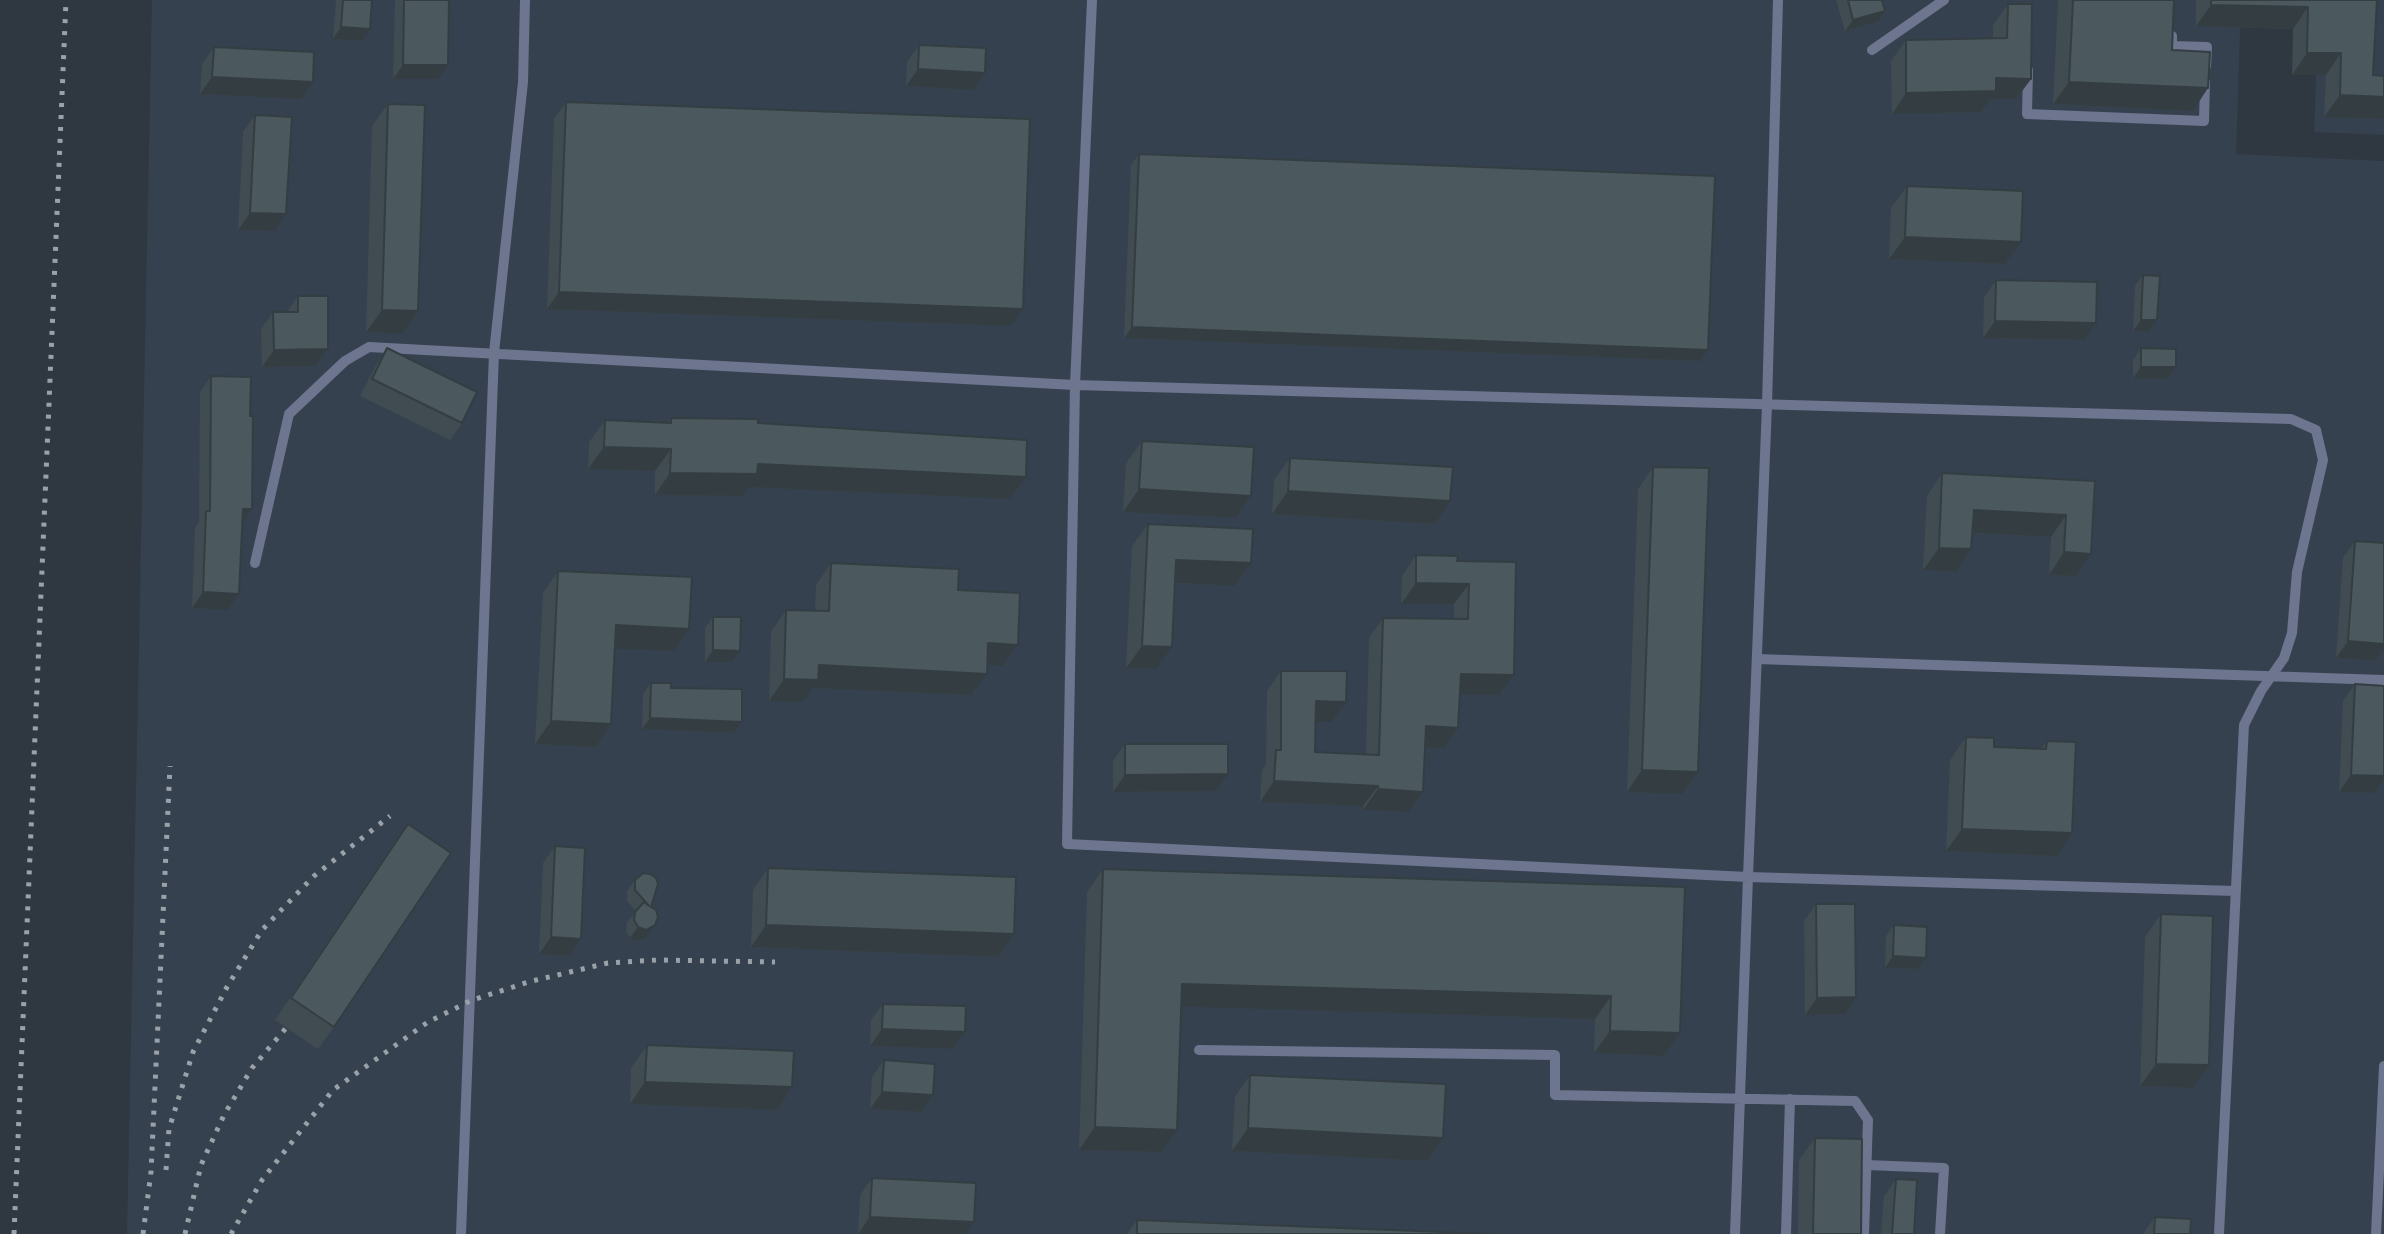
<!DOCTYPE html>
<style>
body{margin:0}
canvas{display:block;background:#2f3740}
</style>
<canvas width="2384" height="1234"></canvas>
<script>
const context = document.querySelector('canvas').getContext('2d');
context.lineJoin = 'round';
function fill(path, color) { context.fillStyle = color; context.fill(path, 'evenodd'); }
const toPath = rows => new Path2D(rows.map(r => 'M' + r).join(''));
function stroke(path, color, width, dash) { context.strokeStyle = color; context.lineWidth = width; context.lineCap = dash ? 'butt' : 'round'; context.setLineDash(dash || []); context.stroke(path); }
fill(toPath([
 [152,0,2241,0,2236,154,2384,161,2384,1234,127,1234],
 [2319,0,2384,0,2384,135,2314,132]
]), '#35414f');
stroke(toPath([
 [1092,0,1075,385,1067,844,1748,877,1735,1234],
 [1778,0,1767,405,1748,877,2236,891],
 [2172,36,2172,46,2207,47,2206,66],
 [1872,50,1944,0],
 [2028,70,2027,114,2204,121,2205,82],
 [255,563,289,414,345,361,369,347,1075,385,2291,419,2316,430,2323,460,2297,572,2292,633,2284,658,2261,691,2244,725,2219,1234],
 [1757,659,2384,680],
 [1199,1050,1555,1055,1555,1095,1855,1101,1868,1120,1864,1234],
 [1866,1165,1944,1168,1940,1234],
 [461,1234,494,353,523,82,525,0],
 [1786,1234,1790,1099],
 [2376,1234,2384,1066]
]), '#6d758f', 10);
stroke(toPath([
 [166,1170,169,1129,193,1052,227,987,262,930,314,876,390,816],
 [14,1234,66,0],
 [143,1234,151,1172,170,766],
 [185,1234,201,1165,224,1115,252,1068,286,1028],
 [231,1234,262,1180,333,1090,428,1022,470,1001,528,982,608,963,658,960,775,962]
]), '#9ba1a8', 5, [4, 8]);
fill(toPath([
 [336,0,372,0,370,29,362,41,333,39],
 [395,0,449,0,438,79,393,79],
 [1836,0,1882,0,1877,22,1845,31],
 [2058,0,2174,0,2172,50,2193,111,2053,104],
 [2196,0,2377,0,2373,75,2384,76,2384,119,2324,117,2326,75,2292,75,2293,29,2196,26],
 [2008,4,2031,79,2016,99,1991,99,1981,112,1892,114,1891,61,1906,40,1993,38,1993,25],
 [919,45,985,73,973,90,906,86,907,62],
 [214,47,301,99,200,94,202,64],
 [566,102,1023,309,1011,326,547,309,554,119],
 [388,104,418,311,403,334,366,332,372,126],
 [255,115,275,231,238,230,243,132],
 [1139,154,1700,361,1124,338,1131,165],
 [1907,186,2005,264,1889,259,1891,208],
 [2143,275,2157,320,2149,332,2133,331,2135,286],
 [1996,280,2084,340,1983,338,1984,297],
 [298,296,328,349,316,366,262,367,261,329,273,312,287,312],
 [387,348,462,423,450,440,360,396,376,365],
 [2141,348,2168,379,2133,378,2133,360],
 [211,376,242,523,239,594,228,610,192,608,195,528,199,522,200,392],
 [671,418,758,423,1010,499,749,487,742,496,655,495,655,471,588,469,589,442,605,420,668,422],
 [1142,441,1251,496,1236,518,1123,512,1126,463],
 [1290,458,1435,524,1272,514,1274,480],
 [1653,467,1682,794,1627,792,1638,489],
 [1942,473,2095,481,2076,576,2049,575,2051,537,1972,533,1971,549,1956,572,1923,570,1927,496],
 [1148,524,1251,563,1235,586,1174,583,1156,669,1126,668,1132,546],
 [2355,541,2384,543,2384,649,2375,661,2336,658,2343,558],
 [1416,555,1457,561,1514,675,1499,695,1460,694,1458,728,1444,748,1425,747,1423,792,1409,812,1363,810,1363,806,1260,802,1262,770,1266,764,1267,691,1281,671,1346,702,1332,722,1316,722,1315,752,1366,754,1369,638,1383,618,1454,619,1454,604,1401,604,1402,576],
 [831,563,958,590,1002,666,987,665,971,695,813,688,803,702,769,701,771,632,786,610,815,611,816,585],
 [558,571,689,629,674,651,615,648,611,724,596,747,535,744,543,593],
 [713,617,732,662,705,662,705,628],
 [651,683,671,688,742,722,734,733,642,729,643,694],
 [2355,684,2384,686,2384,780,2375,793,2339,792,2343,701],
 [1966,737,1994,747,2041,749,2047,741,2072,833,2057,856,1946,851,1950,760],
 [1125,744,1216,791,1113,792,1113,761],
 [392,846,334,1027,318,1049,275,1020],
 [555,846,569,956,539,954,543,863],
 [768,868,998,957,751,947,753,890],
 [1103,869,1685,887,1680,1033,1664,1056,1594,1053,1595,1019,1181,1006,1161,1152,1079,1150,1087,892],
 [635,880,651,907,647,937,638,941,630,938,626,931,627,923,636,911,627,901,627,891],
 [1816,904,1856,997,1845,1014,1805,1015,1804,921],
 [2161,914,2209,1065,2193,1088,2140,1086,2145,937],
 [1894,925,1926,958,1918,969,1885,968,1886,936],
 [883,1004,953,1049,870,1046,871,1020],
 [647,1045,777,1110,630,1104,631,1068],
 [884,1060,933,1095,921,1112,870,1109,872,1077],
 [1250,1075,1443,1138,1428,1161,1232,1151,1235,1097],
 [1815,1138,1861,1234,1798,1234,1799,1160],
 [872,1178,974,1222,966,1234,858,1234,860,1195],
 [1896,1179,1914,1234,1881,1234,1884,1196],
 [2155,1217,2190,1234,2143,1234],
 [1137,1220,1493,1234,1127,1234]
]), '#404c51');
fill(toPath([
 [2211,5,2308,7,2293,29,2196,26],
 [1885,11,1877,22,1845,31,1853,20],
 [341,27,370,29,362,41,333,39],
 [2307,53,2341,53,2326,75,2292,75],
 [403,65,448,65,438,79,393,79],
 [918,69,985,73,973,90,906,86],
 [212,77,313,82,301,99,200,94],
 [1996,78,2031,79,2016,99,1991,99,1981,112,1892,114,1906,93],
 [2069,82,2208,88,2193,111,2053,104],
 [2340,95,2384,97,2384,119,2324,117],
 [250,213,286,214,275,231,238,230],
 [1905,237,2021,242,2005,264,1889,259],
 [559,292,1023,309,1011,326,547,309],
 [382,310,418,311,403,334,366,332],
 [2141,320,2157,320,2149,332,2133,331],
 [1995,321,2096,323,2084,340,1983,338],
 [1132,327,1708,350,1700,361,1124,338],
 [328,349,316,366,262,367,274,350],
 [2141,367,2176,367,2168,379,2133,378],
 [604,447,671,449,655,471,588,469],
 [758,464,1026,477,1010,499,749,487,742,496,655,495,670,473],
 [1139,489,1251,496,1236,518,1123,512],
 [1288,491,1450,501,1435,524,1272,514],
 [243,509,252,509,240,526],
 [1974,510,2066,515,2051,537,1958,532],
 [1939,548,1971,549,1956,572,1923,570],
 [2064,552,2091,554,2076,576,2049,575],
 [1176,560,1251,563,1235,586,1160,582],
 [1416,583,1469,584,1454,604,1401,604],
 [203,592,239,594,228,610,192,608],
 [616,625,689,629,674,651,601,648],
 [2348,641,2384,644,2384,649,2375,661,2336,658],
 [988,643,1018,645,1002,666,973,665],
 [1142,646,1172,647,1156,669,1126,668],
 [713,650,740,651,732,662,705,662],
 [819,665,987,674,971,695,813,688,803,702,769,701,784,679],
 [1461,674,1514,675,1499,695,1447,694],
 [1316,701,1346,702,1332,722,1301,722],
 [650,718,742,722,734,733,642,729],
 [551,721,611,724,596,747,535,744],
 [1426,726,1458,728,1444,748,1412,747],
 [1642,770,1698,772,1682,794,1627,792],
 [1228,774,1216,791,1113,792,1125,775],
 [2351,775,2384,776,2384,780,2375,793,2339,792],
 [1274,781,1378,786,1363,806,1260,802],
 [1378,789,1423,792,1409,812,1363,810],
 [1962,829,2072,833,2057,856,1946,851],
 [655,925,647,937,638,941,630,938,638,927],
 [766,925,1014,934,998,957,751,947],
 [551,937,581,939,569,956,539,954],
 [1893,956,1926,958,1918,969,1885,968],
 [1182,984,1611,996,1595,1019,1166,1006],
 [1856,997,1845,1014,1805,1015,1817,998],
 [882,1029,965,1032,953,1049,870,1046],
 [1610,1031,1680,1033,1664,1056,1594,1053],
 [2156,1064,2209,1065,2193,1088,2140,1086],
 [645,1082,792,1087,777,1110,630,1104],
 [882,1092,933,1095,921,1112,870,1109],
 [1095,1127,1177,1130,1161,1152,1079,1150],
 [1248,1128,1443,1138,1428,1161,1232,1151],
 [870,1217,974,1222,966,1234,858,1234]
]), '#343e42');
const building = toPath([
 [343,0,372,0,370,29,341,27,343,0],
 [404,0,449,0,448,65,403,65,404,0],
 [1848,0,1882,0,1885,11,1853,20,1848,0],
 [2073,0,2174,0,2172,50,2210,52,2208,88,2069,82,2073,0],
 [2211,0,2377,0,2373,75,2384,76,2384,97,2340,95,2341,53,2307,53,2308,7,2211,5,2211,0],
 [2008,4,2032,4,2031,79,1996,78,1996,91,1906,93,1906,40,2007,38,2008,4],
 [919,45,986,48,985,73,918,69,919,45],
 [214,47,314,52,313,82,212,77,214,47],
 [566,102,1030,119,1023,309,559,292,566,102],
 [388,104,425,105,418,311,382,310,388,104],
 [255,115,292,117,286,214,250,213,255,115],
 [1139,154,1715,176,1708,350,1132,327,1139,154],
 [1907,186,2023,191,2021,242,1905,237,1907,186],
 [2143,275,2160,276,2157,320,2141,320,2143,275],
 [1996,280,2097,282,2096,323,1995,321,1996,280],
 [298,296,328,296,328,349,274,350,273,312,298,312,298,296],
 [387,348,477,392,462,423,372,379,387,348],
 [2141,348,2176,349,2176,367,2141,367,2141,348],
 [211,376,251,377,250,416,253,416,252,509,243,509,239,594,203,592,206,511,210,511,211,376],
 [671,418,758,419,758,423,1027,440,1026,477,758,464,757,474,670,473,671,449,604,447,605,420,671,423,671,418],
 [1142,441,1254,447,1251,496,1139,489,1142,441],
 [1290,458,1453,467,1450,501,1288,491,1290,458],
 [1653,467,1709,468,1698,772,1642,770,1653,467],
 [1942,473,2095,481,2091,554,2064,552,2066,515,1974,510,1971,549,1939,548,1942,473],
 [1148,524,1253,529,1251,563,1176,560,1172,647,1142,646,1148,524],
 [2355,541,2384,543,2384,644,2348,641,2355,541],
 [1416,555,1458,556,1457,561,1516,562,1514,675,1461,674,1458,728,1426,726,1423,792,1378,789,1378,786,1274,781,1276,750,1281,750,1281,671,1347,671,1346,702,1316,701,1315,752,1379,755,1383,618,1468,619,1469,584,1416,583,1416,555],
 [831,563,959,569,958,590,1020,593,1018,645,988,643,987,674,819,665,818,680,784,679,786,610,829,611,831,563],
 [558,571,692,577,689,629,616,625,611,724,551,721,558,571],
 [713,617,741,617,740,651,713,650,713,617],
 [651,683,671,683,671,688,742,689,742,722,650,718,651,683],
 [2355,684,2384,686,2384,776,2351,775,2355,684],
 [1966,737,1994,738,1994,747,2046,749,2047,741,2076,742,2072,833,1962,829,1966,737],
 [1125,744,1228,744,1228,774,1125,775,1125,744],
 [408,824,451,853,334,1027,291,998,408,824],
 [555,846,585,848,581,939,551,937,555,846],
 [768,868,1016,877,1014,934,766,925,768,868],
 [1103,869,1685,887,1680,1033,1610,1031,1611,996,1182,984,1177,1130,1095,1127,1103,869],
 [643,873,650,874,656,878,658,884,651,907,656,910,658,917,655,925,646,930,638,927,634,920,635,912,644,902,649,906,635,890,635,880,643,873],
 [1816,904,1855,904,1856,997,1817,998,1816,904],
 [2161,914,2213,916,2209,1065,2156,1064,2161,914],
 [1894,925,1927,927,1926,958,1893,956,1894,925],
 [883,1004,966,1006,965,1032,882,1029,883,1004],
 [647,1045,794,1051,792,1087,645,1082,647,1045],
 [884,1060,935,1064,933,1095,882,1092,884,1060],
 [1250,1075,1446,1084,1443,1138,1248,1128,1250,1075],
 [1815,1138,1862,1139,1861,1234,1813,1234,1815,1138],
 [872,1178,976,1183,974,1222,870,1217,872,1178],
 [1896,1179,1917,1180,1914,1234,1892,1234,1896,1179],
 [2155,1217,2191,1219,2190,1234,2154,1234,2155,1217],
 [1137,1220,1493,1234,1137,1234,1137,1220]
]);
fill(building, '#4b585e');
stroke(building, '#343e42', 2);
</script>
